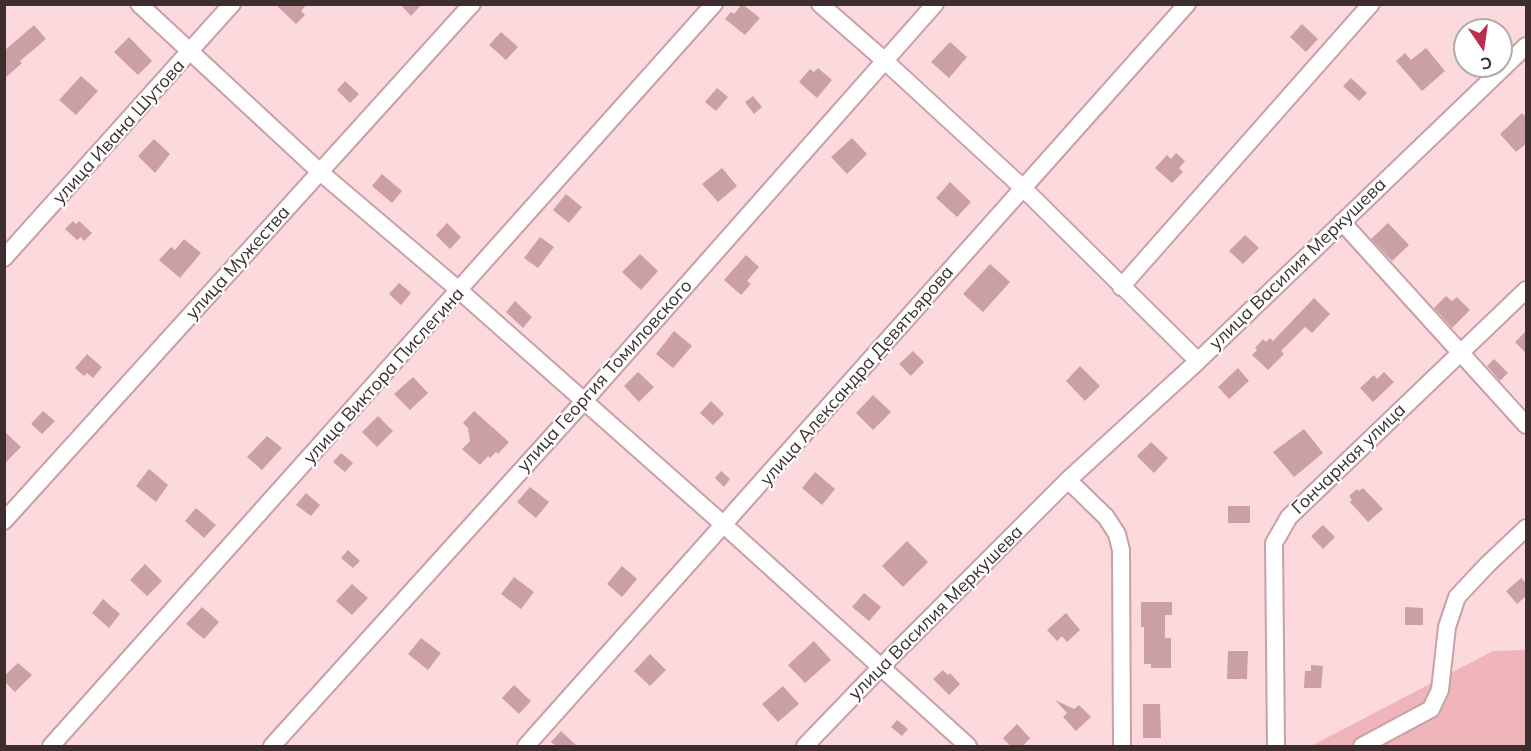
<!DOCTYPE html>
<meta charset="utf-8">
<style>
body{margin:0}
#map{position:relative;width:1531px;height:751px;overflow:hidden;background:#fcd9dc;font-family:Mulish,sans-serif}
canvas{display:block}
.frame{position:absolute;inset:0;border:6px solid #3d2d2e;pointer-events:none}
.north{position:absolute;left:1453px;top:18px;width:60px;height:60px;box-sizing:border-box;background:#fff;border:2px solid #b1abab;border-radius:50%;rotate:167deg;font-size:16px;font-weight:700;line-height:24px;text-align:center;color:#3d2d2e}
.north::after{content:'';display:block;margin:auto;width:21px;height:27px;background:#bd2d50;clip-path:polygon(50% 0,100% 100%,50% 72%,0 100%)}
</style>
<div id="map">
<canvas width="1531" height="751"></canvas>
<div class="frame"></div>
<div class="north">С</div>
</div>
<script>
const context = document.querySelector('canvas').getContext('2d');
context.lineJoin = 'round';
function fill(path, color) { context.fillStyle = color; context.fill(path, 'evenodd'); }
const toPath = rows => new Path2D(rows.map(r => 'M' + r).join(''));
function stroke(path, color, width, dash) { context.strokeStyle = color; context.lineWidth = width; context.lineCap = dash ? 'butt' : 'round'; context.setLineDash(dash || []); context.stroke(path); }
function write(font, color, halo, rows, align = 'center') {
  context.font = font + ' Mulish,sans-serif'; context.lineWidth = 4.5; context.setLineDash([]); context.textBaseline = 'middle'; context.strokeStyle = halo; context.fillStyle = color; for (const [text, x, y, turn = 0] of rows) {
    context.save(); context.translate(x, y); context.rotate((+turn || 0) * Math.PI / 180); context.textAlign = isNaN(turn) ? turn : align; if (halo) context.strokeText(text, 0, 0); context.fillText(text, 0, 0); context.restore();
  }
}
fill(toPath([
 [1526,650,1526,746,1311,746,1493,651]
]), '#f0b5bb');
fill(toPath([
 [275,4,307,4,301,11,305,15,296,24],
 [400,4,422,4,411,16],
 [742,4,760,18,745,35,725,19,731,12,734,14],
 [1302,24,1318,39,1306,52,1290,37],
 [34,25,46,39,20,61,22,63,4,79,4,51],
 [501,32,518,47,506,60,489,45],
 [129,37,152,61,138,75,114,52],
 [950,42,967,57,949,78,931,62],
 [1426,48,1445,71,1422,91,1396,61,1405,53,1411,60],
 [818,68,832,80,817,98,799,82,810,69,814,72],
 [81,76,98,91,76,115,59,100],
 [1351,78,1367,93,1359,101,1343,86],
 [345,81,359,94,350,103,337,90],
 [717,88,728,97,716,111,705,102],
 [753,96,762,107,754,114,745,102],
 [1522,113,1527,118,1527,143,1516,152,1500,134],
 [852,138,867,154,847,174,831,157],
 [154,139,170,154,155,173,138,156],
 [1176,153,1185,161,1179,168,1183,172,1172,183,1155,168,1167,155,1171,159],
 [722,168,737,186,718,202,702,184],
 [382,174,402,191,392,203,372,186],
 [950,182,971,202,957,217,936,198],
 [566,194,582,207,569,223,553,210],
 [73,221,76,224,79,221,92,233,84,241,81,237,77,240,65,229],
 [447,223,461,237,450,249,436,235],
 [1388,223,1409,245,1392,261,1371,239],
 [1245,235,1259,248,1243,264,1229,251],
 [540,237,554,247,538,268,524,258],
 [184,239,201,253,180,278,159,260,171,247,175,250],
 [640,254,658,271,641,290,622,272],
 [746,255,759,267,747,281,751,284,741,295,724,280],
 [990,264,1010,282,983,312,963,294],
 [399,283,411,293,401,305,389,294],
 [1446,296,1452,301,1457,297,1470,310,1452,328,1434,308],
 [1314,298,1330,314,1312,333,1305,327,1281,351,1284,354,1268,370,1252,355,1257,350,1255,348,1263,339,1266,342,1270,338,1273,341],
 [515,301,532,317,523,328,506,312],
 [1527,330,1527,354,1515,342],
 [674,331,692,346,673,368,656,354],
 [913,351,924,362,911,376,899,364],
 [87,354,102,367,93,378,87,373,84,376,75,368],
 [1494,359,1508,373,1500,381,1487,366],
 [1080,366,1100,386,1085,401,1066,381],
 [1238,368,1249,381,1229,399,1218,387],
 [638,372,654,387,639,402,624,386],
 [1384,372,1394,382,1373,402,1360,388,1374,375,1377,379],
 [413,377,428,393,410,410,394,394],
 [873,395,891,412,873,430,856,413],
 [711,401,724,414,713,425,700,413],
 [43,411,55,421,42,434,31,424],
 [474,411,509,442,498,454,496,452,490,458,488,456,480,465,462,449,470,441,468,428,463,423],
 [378,416,393,431,377,447,362,432],
 [1304,429,1323,453,1294,477,1273,452],
 [4,431,21,447,4,464],
 [267,436,282,448,262,470,247,457],
 [1151,442,1168,458,1154,473,1137,456],
 [341,453,353,463,345,472,333,462],
 [149,469,168,485,156,502,136,486],
 [721,471,730,479,724,487,715,478],
 [815,472,835,489,822,505,802,488],
 [530,487,549,502,536,518,517,502],
 [1363,488,1383,509,1368,522,1350,502,1352,500,1349,496,1357,489,1359,491],
 [306,493,320,505,311,516,296,505],
 [1228,506,1250,506,1250,523,1228,523],
 [196,508,216,525,204,538,185,521],
 [1323,525,1335,537,1323,549,1311,536],
 [907,541,928,562,903,587,882,566],
 [348,550,360,561,353,568,341,558],
 [145,564,162,581,147,596,130,580],
 [622,566,637,579,622,597,607,584],
 [514,577,534,592,521,609,501,594],
 [1521,578,1527,584,1527,595,1517,604,1506,591],
 [352,584,368,598,352,615,336,601],
 [864,593,881,607,869,621,852,607],
 [103,599,120,614,109,628,92,613],
 [1141,602,1172,602,1172,615,1165,615,1165,638,1171,638,1171,668,1151,668,1151,664,1144,664,1144,627,1141,627],
 [202,607,219,622,204,639,186,624],
 [1405,607,1423,608,1423,625,1405,625],
 [1066,613,1080,630,1067,642,1062,636,1057,641,1047,630],
 [421,638,441,653,428,670,408,654],
 [814,641,831,660,805,683,788,665],
 [1228,651,1248,651,1247,679,1227,679],
 [650,654,666,670,650,686,634,671],
 [18,663,32,675,15,692,4,681,4,676],
 [1311,665,1323,666,1321,688,1304,688,1305,671,1311,671],
 [943,670,948,675,950,673,960,684,949,695,933,679],
 [514,685,531,701,519,714,502,698],
 [783,686,799,704,778,722,762,704],
 [1055,700,1074,709,1079,705,1091,717,1076,731,1063,717,1067,713],
 [1143,704,1160,704,1161,738,1143,738],
 [897,720,908,729,902,736,891,727],
 [1017,724,1030,738,1022,747,1011,747,1003,738],
 [561,731,578,747,557,747,551,742]
]), '#caa0a4');
const minor = toPath([
 [139,4,320,172,460,291,724,525,968,746],
 [820,4,885,61,1023,188,1198,361],
 [1342,222,1526,425],
 [4,258,232,4],
 [1121,287,1371,4],
 [1068,480,1106,517,1117,534,1121,550,1122,746],
 [4,521,472,4],
 [51,746,714,4],
 [272,746,584,401,935,4],
 [526,746,1187,4],
 [805,746,880,668,1068,480,1198,361,1526,46],
 [1276,746,1274,543,1289,517,1526,290],
 [1362,746,1431,709,1440,690,1447,627,1457,597,1487,565,1526,528]
]);
stroke(minor, '#c9a0a4', 20);
stroke(minor, '#fff', 16);
write('18px', '#3d2d2e', '#fff', [
 ["улица Ивана Шутова",119,132,-48],
 ["улица Мужества",238,263,-48],
 ["улица Василия Меркушева",1298,264,-44],
 ["улица Виктора Пислегина",384,376,-48],
 ["улица Георгия Томиловского",605,376,-48],
 ["улица Александра Девятьярова",857,376,-49],
 ["Гончарная улица",1349,459,-44],
 ["улица Василия Меркушева",936,613,-45]
]);
</script>
